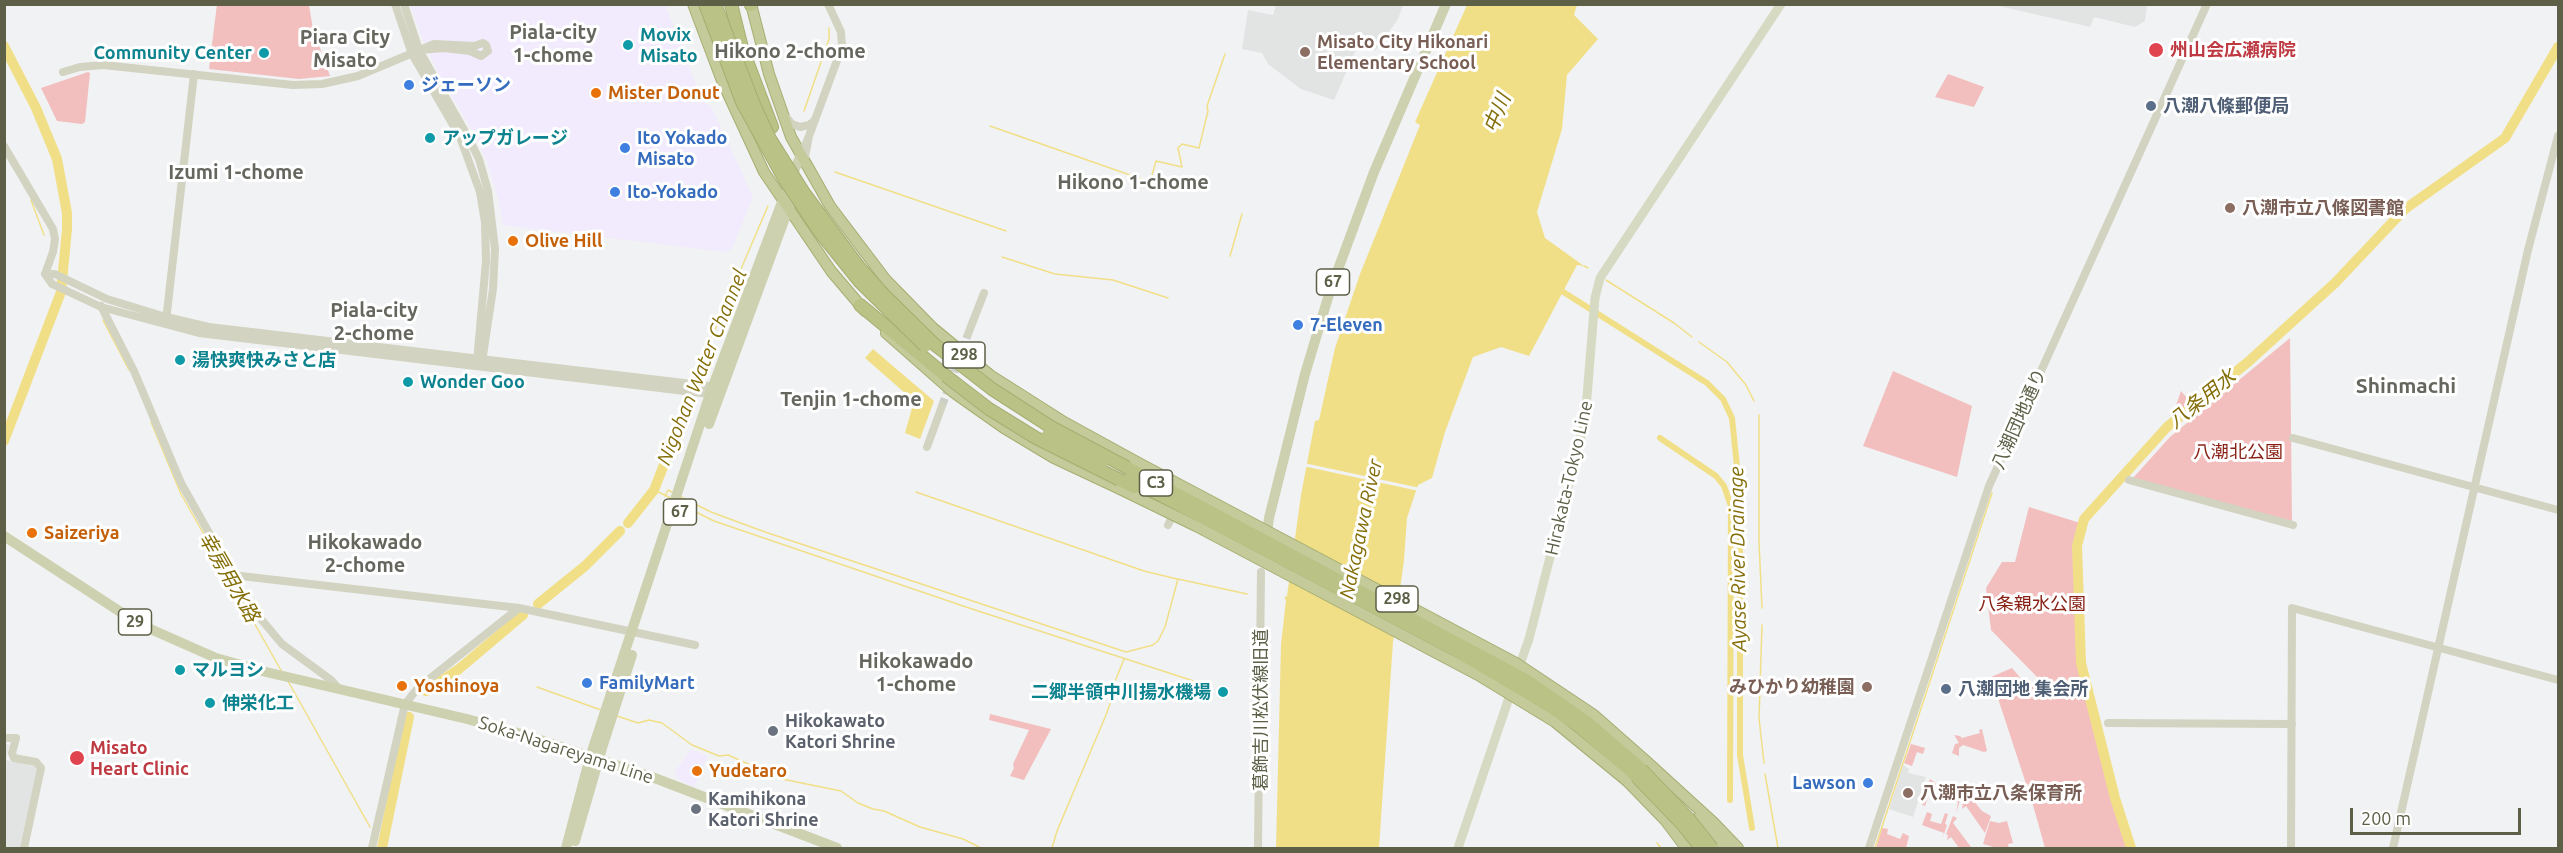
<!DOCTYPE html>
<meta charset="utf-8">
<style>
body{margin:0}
#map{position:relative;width:2563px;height:853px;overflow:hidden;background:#f1f2f3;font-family:Ubuntu,sans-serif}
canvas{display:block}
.frame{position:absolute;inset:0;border:6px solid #5d6047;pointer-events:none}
.scale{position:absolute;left:2350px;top:808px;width:171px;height:27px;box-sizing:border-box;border:3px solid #5d6047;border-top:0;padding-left:8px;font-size:18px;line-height:21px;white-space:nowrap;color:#5d6047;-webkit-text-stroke:4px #fff;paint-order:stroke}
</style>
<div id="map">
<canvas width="2563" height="853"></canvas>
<div class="frame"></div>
<div class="scale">200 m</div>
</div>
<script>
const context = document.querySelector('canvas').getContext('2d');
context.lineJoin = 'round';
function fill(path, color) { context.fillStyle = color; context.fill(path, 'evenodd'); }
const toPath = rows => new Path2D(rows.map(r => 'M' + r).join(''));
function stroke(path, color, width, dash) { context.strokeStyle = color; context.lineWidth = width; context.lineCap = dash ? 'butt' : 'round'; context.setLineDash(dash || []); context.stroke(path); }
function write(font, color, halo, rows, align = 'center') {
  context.font = font + ' Ubuntu,"Noto Sans JP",sans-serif'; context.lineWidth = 6; context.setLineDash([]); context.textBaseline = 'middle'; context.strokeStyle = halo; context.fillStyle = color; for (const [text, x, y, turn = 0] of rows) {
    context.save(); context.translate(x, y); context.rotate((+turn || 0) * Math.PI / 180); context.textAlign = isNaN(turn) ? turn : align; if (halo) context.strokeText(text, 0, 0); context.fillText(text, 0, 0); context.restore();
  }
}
fill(toPath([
 [410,5,668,5,666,7,702,100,712,108,753,197,732,249,724,252,503,225,498,198,487,161,472,130,439,75,424,42],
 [691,749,708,756,694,787,681,781,674,773]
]), '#f1ebfd');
fill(toPath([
 [1276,5,1276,4,1403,5,1398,19,1376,50,1363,47,1356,50,1334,100,1301,89,1268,64,1262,53,1242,49,1248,10,1273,15],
 [1995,5,2147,4,2147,5,2145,21,2135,27,2094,17,2090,27],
 [5,743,9,745,6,760,34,766,37,769,20,848,5,848],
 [1903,765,1909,769,1908,773,1926,777,1913,817,1889,809]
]), '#e2e4e4');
fill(toPath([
 [217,4,309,5,313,29,330,76,299,79,209,69],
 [88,72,90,73,85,122,82,124,57,121,41,88],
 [1948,74,1984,87,1974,107,1935,97],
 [2290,338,2292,523,2133,478,2170,437],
 [1893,371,1972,406,1957,477,1863,446],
 [2181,391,2193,405,2177,418,2173,414],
 [2029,507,2080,523,2075,547,2081,668,2112,797,2129,848,2045,848,2033,805,1991,677,2012,668,2029,688,2040,680,1991,630,1986,588,2002,562,2015,562],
 [990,714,1051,729,1024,780,1010,776,1014,768,1013,764,1029,730,989,720],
 [1982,729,1987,751,1984,752,1963,745,1959,748,1959,756,1952,753,1955,744,1959,743,1954,735,1960,736,1962,738,1980,733,1979,730],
 [1911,744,1925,748,1923,754,1917,752,1912,766,1904,763],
 [1930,779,1941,787,1962,794,1956,813,1958,802,1930,792,1925,806,1922,805],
 [1964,795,1978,799,1976,804,1982,811,1991,816,1984,836,1985,833,1966,806,1962,809],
 [1927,812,1932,814,1930,821,1941,824,1945,813,1948,814,1945,824,1947,825,1942,840,1944,833,1922,825],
 [1953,816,1957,818,1953,823,1971,847,1969,848,1959,848,1951,837,1947,840,1948,835,1946,834],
 [1990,821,1999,823,2007,821,2013,843,2008,844,2009,848,1997,848,1983,844],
 [1882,828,1888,829,1887,834,1900,839,1903,833,1909,836,1906,848,1876,848]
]), '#f2bebe');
fill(toPath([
 [1467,5,1577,5,1574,15,1598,39,1567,75,1562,129,1537,212,1545,238,1584,266,1577,265,1529,356,1501,347,1473,357,1445,432,1432,478,1418,485,1407,518,1404,560,1393,642,1379,848,1276,848,1281,644,1286,600,1284,598,1287,596,1301,495,1315,421,1319,420,1335,348,1360,274,1420,125,1415,122],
 [873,349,934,401,920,439,905,433,914,401,865,358]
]), '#f1df88');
fill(toPath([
 [1304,463,1420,488,1419,491,1303,466]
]), '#f1f2f3');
stroke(toPath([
 [804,111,829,39,829,28],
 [990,126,1150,182,1156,161,1182,167,1178,148,1182,144,1199,148,1208,111,1207,106,1225,54],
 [835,172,1006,231],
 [31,200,44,235],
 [1230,256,1242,214],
 [1002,257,1055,274,1113,280,1168,298],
 [1584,266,1588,268],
 [1606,280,1674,323,1692,337],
 [103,320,129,370],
 [1699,342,1727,362,1746,385,1754,401],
 [693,381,768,206],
 [1759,415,1759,542,1762,608],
 [151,422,181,494,282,672],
 [676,434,688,394],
 [654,490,671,498],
 [916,492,1144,571,1177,579],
 [665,496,668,490,672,492],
 [681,497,711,512,765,532,1126,652,1153,645,1158,641,1165,627,1178,579,1247,594],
 [680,504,714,521,969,608,1206,685],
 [1762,625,1759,718,1764,763],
 [288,681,370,827],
 [537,687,601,710],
 [617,716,638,723,649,720,662,723,692,745,719,756,728,755,782,779,841,791,858,803,873,809,884,811,920,827,963,839,981,848],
 [1765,774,1778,848],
 [1657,843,1661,848],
 [1052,848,1057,831,1106,715,1113,695,1110,694,1124,659],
 [1875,848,1992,493]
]), '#f1df88', 1.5);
stroke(toPath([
 [1557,288,1707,383,1723,399,1732,418,1740,496,1740,755,1752,828],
 [1660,438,1716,476,1724,486,1731,506,1730,800]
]), '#f1df88', 6);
stroke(toPath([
 [4,46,36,108,57,159,67,213,67,229,61,292,4,441],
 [628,523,654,490,676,434],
 [538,604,585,566,620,531],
 [426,691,459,669,523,615],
 [382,848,409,717],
 [2131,848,2115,798,2081,663,2077,546,2084,519,2167,427,2248,362,2335,283,2405,209,2505,138,2558,47]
]), '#f1df88', 10);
stroke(toPath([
 [942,406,968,334]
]), '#cccec8', 8, [8, 4]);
const trunk = toPath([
 [693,4,722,81,764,172,831,271,865,311],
 [751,4,769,74,791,137,830,206,886,280,933,328,990,375,1064,422,1135,461],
 [886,333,953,392,1004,428,1054,458,1120,489],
 [1645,760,1713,822,1738,848],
 [1627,781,1665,820,1686,848],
 [1699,817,1725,848]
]);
const motorway = toPath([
 [731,4,742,48,772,127],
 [751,4,751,5],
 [860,305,946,376]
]);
stroke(trunk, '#a6ae71', 12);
stroke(motorway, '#a6ae71', 14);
stroke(toPath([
 [395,4,412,54,460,137,480,192,485,222,486,261,477,361],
 [404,4,419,50,468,137,479,159,488,191,495,249,493,289,482,362],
 [63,72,80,67,103,65,293,85,322,84,358,76,434,44,474,46,483,43,486,45,488,51,481,56,470,51,444,48,419,50],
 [787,118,792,124,800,127,809,125,815,120],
 [809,136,842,47,841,32,828,4],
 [4,146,53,229,55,239,53,252,45,274],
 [801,155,809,136,804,162],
 [45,274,52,284,101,307,199,333,710,394,714,392],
 [45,274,55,274,107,299,166,317,209,327,718,387],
 [101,306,134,371,181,483,250,606,282,644,331,680,339,689],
 [166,321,194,74],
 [968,334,984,293],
 [2293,438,2558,510],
 [927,447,942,406],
 [2129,480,2293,525],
 [1168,525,1175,511],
 [232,575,519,608,695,645],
 [2108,723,2292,724],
 [4,738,16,738,12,753,14,758,36,762,41,768,24,848],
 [372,848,405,704,418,688,519,608],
 [1258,848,1261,572],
 [1869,848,1989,486,2207,4],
 [2291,848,2292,608,2558,680],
 [2393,848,2528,250,2558,136]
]), '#d2d3c1', 8);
stroke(toPath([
 [1518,670,1529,639,1585,421,1595,298,1600,278,1781,4],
 [1458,848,1512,689]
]), '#d7dac3', 9);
stroke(toPath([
 [790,180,801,155],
 [709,424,796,188],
 [4,536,139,624,216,658,266,672,467,719,525,735,652,777,837,848],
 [1266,540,1269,518,1305,374,1330,291,1374,172,1446,4],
 [575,841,602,748,632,655],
 [566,848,590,757,710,394,785,194]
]), '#cdd1af', 10);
stroke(trunk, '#c4ca9a', 10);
stroke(motorway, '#bac286', 12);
const trunkBridge = toPath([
 [1135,461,1516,663,1594,715,1645,760],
 [1120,489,1196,526,1478,675,1555,722,1627,781]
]);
const motorwayBridge = toPath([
 [705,4,742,102,785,180,819,231,860,282,925,346],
 [715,4,755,107,770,139,804,193,859,267,884,295,934,344,992,389,1051,427,1526,680,1588,723,1638,766,1689,819,1712,848],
 [946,376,989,409,1036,438,1134,487],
 [1048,435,1101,464],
 [1130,479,1455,650,1545,703,1576,724,1632,772,1683,825,1701,848]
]);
stroke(trunkBridge, '#a6ae71', 12, []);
stroke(motorwayBridge, '#a6ae71', 14, []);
stroke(trunkBridge, '#c4ca9a', 10);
stroke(motorwayBridge, '#bac286', 12);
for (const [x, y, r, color] of [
 [628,45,6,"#0f9aa8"],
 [2156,50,8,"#e0444e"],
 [1305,52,6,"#8d6e63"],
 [264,53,6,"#0f9aa8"],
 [409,85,6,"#3f7fe0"],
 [596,93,6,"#e8710a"],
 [2151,106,6,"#5c6f8a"],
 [430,138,6,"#0f9aa8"],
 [625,148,6,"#3f7fe0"],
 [615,192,6,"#3f7fe0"],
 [2230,208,6,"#8d6e63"],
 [513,241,6,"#e8710a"],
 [1298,325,6,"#3f7fe0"],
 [180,360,6,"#0f9aa8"],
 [408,382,6,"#0f9aa8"],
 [32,533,6,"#e8710a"],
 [180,670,6,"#0f9aa8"],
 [587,683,6,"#3f7fe0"],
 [402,686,6,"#e8710a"],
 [1867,687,6,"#8d6e63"],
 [1946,689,6,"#5c6f8a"],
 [1223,692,6,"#0f9aa8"],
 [210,703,6,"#0f9aa8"],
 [773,731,6,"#6b7280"],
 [77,758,8,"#e0444e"],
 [697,771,6,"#e8710a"],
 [1868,783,6,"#3f7fe0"],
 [1908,793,6,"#8d6e63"],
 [696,809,6,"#6b7280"]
]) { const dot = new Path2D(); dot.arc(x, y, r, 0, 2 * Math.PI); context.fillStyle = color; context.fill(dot); stroke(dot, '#fff', 2); }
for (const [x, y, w] of [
 [1333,282,33],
 [964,355,42],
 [1156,483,33],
 [680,512,33],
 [1397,599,42],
 [135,622,33]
]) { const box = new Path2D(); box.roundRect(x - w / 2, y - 13, w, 26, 4.5); context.fillStyle = '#fff'; context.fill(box); stroke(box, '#5d6047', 1.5); }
write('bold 16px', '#5d6047', null, [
 ["67",1333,282],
 ["298",964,355],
 ["C3",1156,483],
 ["67",680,512],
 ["298",1397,599],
 ["29",135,622]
]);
write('bold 18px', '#0d838f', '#fff', [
 ["Movix",640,35],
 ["Misato",640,56],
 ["Community Center",252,53,"right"],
 ["アップガレージ",442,138],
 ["湯快爽快みさと店",192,360],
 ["Wonder Goo",420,382],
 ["マルヨシ",192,670],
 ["二郷半領中川揚水機場",1211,692,"right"],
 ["伸栄化工",222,703]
], 'left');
write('bold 18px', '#785e54', '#fff', [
 ["Misato City Hikonari",1317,42],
 ["Elementary School",1317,63],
 ["八潮市立八條図書館",2242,208],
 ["みひかり幼稚園",1855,687,"right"],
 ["八潮市立八条保育所",1920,793]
], 'left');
write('bold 18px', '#be3a42', '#fff', [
 ["州山会広瀬病院",2170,50],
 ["Misato",90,748],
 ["Heart Clinic",90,769]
], 'left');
write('bold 18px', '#366cbe', '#fff', [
 ["ジェーソン",421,85],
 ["Ito Yokado",637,138],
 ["Misato",637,159],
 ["Ito-Yokado",627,192],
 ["7-Eleven",1310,325],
 ["FamilyMart",599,683],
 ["Lawson",1856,783,"right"]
], 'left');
write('bold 18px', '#c56008', '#fff', [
 ["Mister Donut",608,93],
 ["Olive Hill",525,241],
 ["Saizeriya",44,533],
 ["Yoshinoya",414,686],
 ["Yudetaro",709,771]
], 'left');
write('bold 18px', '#4e5e75', '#fff', [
 ["八潮八條郵便局",2163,106],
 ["八潮団地 集会所",1958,689]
], 'left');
write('18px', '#5d6047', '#fff', [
 ["八潮団地通り",2019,419,-66],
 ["Hirakata-Tokyo Line",1569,478,-77],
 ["葛飾吉川松伏線旧道",1261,710,-90],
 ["Soka-Nagareyama Line",566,750,18]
]);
write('18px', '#871f12', '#fff', [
 ["八潮北公園",2238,452],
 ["八条親水公園",2032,604]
]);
write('bold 18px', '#5b616d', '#fff', [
 ["Hikokawato",785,721],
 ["Katori Shrine",785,742],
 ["Kamihikona",708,799],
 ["Katori Shrine",708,820]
], 'left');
write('bold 20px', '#65665d', '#fff', [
 ["Piala-city",553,32],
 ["1-chome",553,55],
 ["Piara City",345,37],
 ["Misato",345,60],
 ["Hikono 2-chome",790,51],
 ["Izumi 1-chome",236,172],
 ["Hikono 1-chome",1133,182],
 ["Piala-city",374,310],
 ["2-chome",374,333],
 ["Tenjin 1-chome",851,399],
 ["Hikokawado",365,542],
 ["2-chome",365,565],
 ["Hikokawado",916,661],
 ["1-chome",916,684]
]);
write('italic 20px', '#846e08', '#fff', [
 ["中川",1497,113,-68],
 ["Nigohan Water Channel",702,367,-68],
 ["八条用水",2202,399,-39],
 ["Nakagawa River",1361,529,-78],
 ["Ayase River Drainage",1738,559,-91],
 ["幸房用水路",229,577,60]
]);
write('bold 21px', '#65665d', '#fff', [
 ["Shinmachi",2406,386]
]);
</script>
